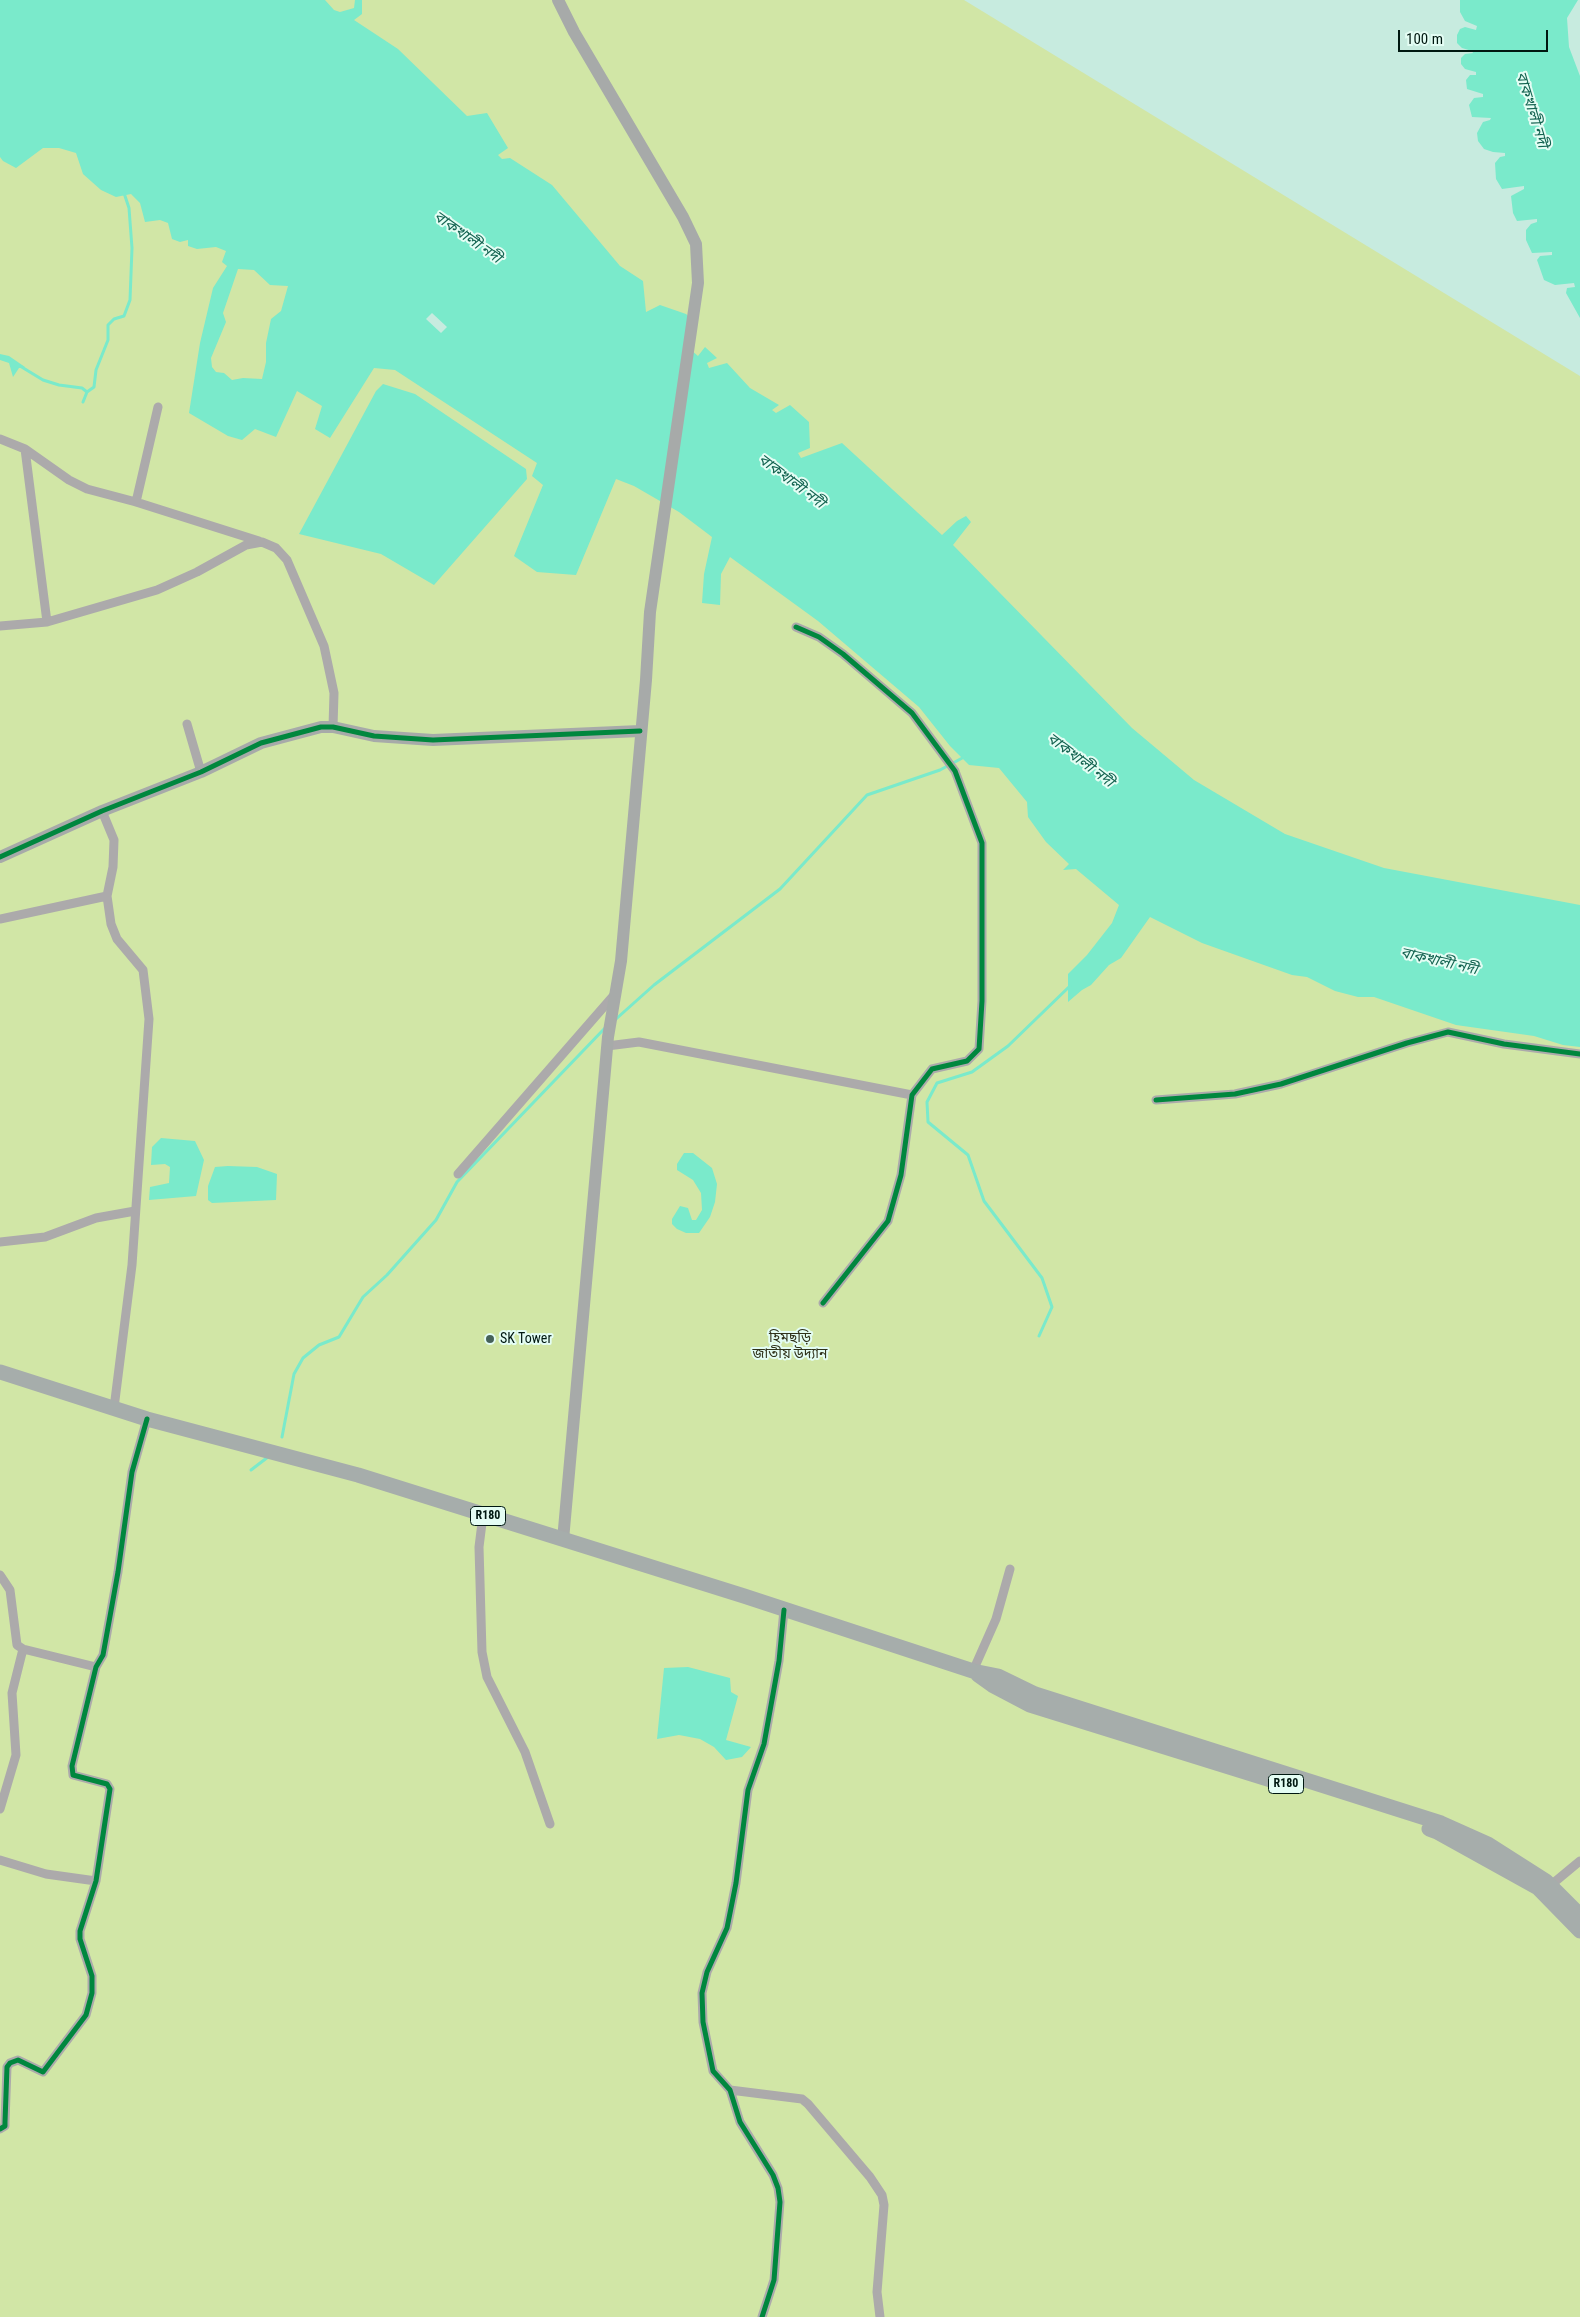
<!DOCTYPE html>
<html>
<head>
<meta charset="utf-8">
<style>
  body { margin:0 }
  #map { position:relative; width:1580px; height:2317px; overflow:hidden; background:#c7ebdf; font-family:"Roboto Condensed",sans-serif }
  canvas { display:block }
  .scale { position:absolute; left:1398px; top:30px; width:150px; height:22px; box-sizing:border-box; border:2px solid #001811; border-top:0; padding-left:6px; font-size:15px; line-height:18px; white-space:nowrap; color:#001811; -webkit-text-stroke:4px #e4fdf4; paint-order:stroke }
</style>
</head>
<body>
<div id="map">
<canvas width="1580" height="2317"></canvas>
<div class="scale">100 m</div>
</div>
<script>
const ctx = document.querySelector('canvas').getContext('2d');
ctx.lineJoin = 'round';
function paint(path, color) { ctx.fillStyle = color; ctx.fill(path, 'evenodd'); }
const poly = rows => new Path2D(rows.map(r => 'M' + r).join(''));
function trace(path, color, width, dash) { ctx.strokeStyle = color; ctx.lineWidth = width; ctx.lineCap = dash ? 'butt' : 'round'; ctx.setLineDash(dash || []); ctx.stroke(path); }
function write(font, color, halo, rows, align = 'center') {
  ctx.font = font + ' "Roboto Condensed","Noto Sans Bengali",sans-serif'; ctx.lineWidth = 4; ctx.setLineDash([]); ctx.textBaseline = 'middle'; ctx.strokeStyle = halo; ctx.fillStyle = color; for (const [text, x, y, turn = 0] of rows) {
    ctx.save(); ctx.translate(x, y); ctx.rotate((+turn || 0) * Math.PI / 180); ctx.textAlign = isNaN(turn) ? turn : align; if (halo) ctx.strokeText(text, 0, 0); ctx.fillText(text, 0, 0); ctx.restore();
  }
}
paint(poly([
  [0,0,964,0,1580,376,1580,2317,0,2317]
]), '#d1e6a6');
paint(poly([
  [0,0,325,0,334,10,340,12,354,8,355,0,362,0,362,14,354,20,398,49,467,116,487,113,508,148,498,155,502,159,510,158,552,185,620,266,643,281,646,312,660,305,686,314,697,324,684,344,698,356,705,347,717,358,707,363,709,368,727,363,750,388,779,405,772,410,776,413,790,405,809,422,810,448,798,453,801,458,842,443,942,535,957,521,966,516,971,522,953,545,1132,728,1194,780,1285,834,1384,868,1580,905,1580,1047,1563,1045,1534,1036,1456,1025,1374,997,1358,997,1335,991,1307,977,1292,975,1202,943,1150,917,1121,958,1109,965,1091,985,1082,990,1068,1002,1068,974,1087,955,1112,923,1119,905,1076,869,1063,870,1069,864,1046,842,1028,817,1027,802,999,768,969,765,950,746,919,707,818,621,730,557,721,574,720,605,702,603,704,574,712,537,679,512,634,486,616,479,576,575,537,572,514,556,543,485,532,476,537,463,395,370,374,368,330,438,315,429,322,406,297,391,276,437,255,429,242,440,228,436,189,413,200,343,213,288,227,266,222,262,226,251,216,247,197,249,188,246,188,240,180,242,172,239,168,223,160,220,145,222,140,203,131,194,116,197,101,190,83,174,76,153,59,148,43,148,16,168,3,161,0,157],
  [238,269,254,270,270,285,288,286,281,311,271,319,266,343,266,362,262,379,243,378,232,380,224,373,216,372,212,367,211,358,226,322,223,313],
  [1460,0,1578,0,1567,18,1569,47,1580,76,1580,318,1566,293,1567,288,1575,287,1574,283,1555,285,1544,280,1537,260,1540,256,1552,255,1552,252,1532,253,1526,240,1526,230,1531,224,1537,222,1537,219,1517,221,1513,213,1511,196,1524,189,1524,186,1502,189,1496,179,1495,163,1500,157,1505,156,1505,153,1493,152,1484,149,1478,141,1477,133,1483,122,1490,120,1491,118,1472,117,1469,105,1474,98,1483,97,1483,94,1467,89,1466,80,1470,75,1476,75,1476,72,1465,69,1461,64,1461,58,1465,54,1473,53,1472,51,1462,48,1457,43,1457,35,1460,29,1465,27,1476,30,1477,26,1465,21,1460,12],
  [0,354,9,356,25,367,19,368,13,377,9,363,0,360],
  [383,384,415,394,526,469,527,479,434,585,381,554,299,534,376,391],
  [161,1138,195,1141,204,1160,196,1196,149,1200,150,1187,169,1183,170,1167,165,1164,151,1165,152,1147],
  [684,1153,693,1153,712,1168,717,1184,715,1202,710,1217,699,1233,686,1233,677,1229,672,1224,672,1219,680,1206,688,1208,692,1220,696,1220,702,1210,701,1193,693,1180,677,1170,677,1164],
  [228,1166,257,1167,277,1174,276,1200,212,1203,208,1200,208,1186,215,1167],
  [688,1667,730,1678,731,1692,738,1696,726,1740,751,1747,742,1757,726,1760,714,1747,700,1739,679,1735,657,1739,664,1668]
]), '#7aeacb');
paint(poly([
  [432,313,447,327,441,333,426,319]
]), '#c7ebdf');
trace(poly([
  [20,366,43,380,59,385,82,388,87,392,94,387,96,370,108,340,108,325,114,319,124,316,130,300,132,248,129,208,124,193],
  [83,402,87,392],
  [616,1019,654,985,780,889,867,795,940,770,966,756],
  [1039,1336,1052,1307,1042,1278,984,1201,968,1155,928,1122,927,1102,937,1083,972,1072,1008,1046,1070,986],
  [282,1437,294,1374,303,1358,319,1345,339,1337,363,1297,387,1275,436,1220,457,1182,605,1028],
  [251,1470,268,1457]
]), '#7aeacb', 3);
trace(poly([
  [0,439,25,449,69,480,87,489,136,502,259,541],
  [25,449,47,622],
  [136,502,158,407],
  [0,626,47,622,157,590,197,572,246,545,262,542,276,548,287,560,324,646,334,693,333,727],
  [796,627,819,637,843,654,912,713,955,771,982,843,982,1001,979,1049,967,1061,932,1069,912,1095,901,1175,888,1221,823,1303],
  [187,724,201,772],
  [102,811,114,840,113,867,107,896,111,924,117,939,143,970,149,1019,132,1265,114,1408],
  [0,919,107,896],
  [607,1046,639,1042,912,1095],
  [1156,1100,1235,1094,1281,1084,1407,1043,1448,1032,1504,1044,1580,1054],
  [458,1174,615,994],
  [0,1242,45,1237,96,1218,135,1211],
  [483,1515,479,1547,482,1652,487,1677,525,1752,550,1824],
  [0,1575,10,1590,17,1645,23,1649,96,1667],
  [973,1671,996,1619,1010,1569],
  [0,1809,16,1755,12,1693,23,1649],
  [0,1860,46,1874,96,1881],
  [1551,1885,1580,1861],
  [730,2090,802,2099,808,2104,870,2177,882,2195,884,2205,877,2292,880,2317],
  [0,2129,5,2126,5,2122,7,2067,10,2063,18,2060,43,2072,86,2015,92,1993,92,1976,80,1939,80,1931,96,1881,110,1789,107,1784,73,1775,72,1766,96,1667,103,1655,118,1572,132,1472,147,1419],
  [762,2317,774,2280,780,2202,778,2188,773,2175,740,2122,730,2090,713,2071,703,2022,702,1993,707,1972,727,1928,736,1883,748,1790,764,1744,779,1661,784,1610]
]), '#acaaab', 9);
trace(poly([
  [558,0,574,32,683,217,696,244,698,283,650,612,646,680,621,961,608,1037,563,1540],
  [0,857,102,811,201,772,261,743,321,727,333,727,374,736,433,740,640,731]
]), '#a7aaa9', 12);
trace(poly([
  [0,1372,147,1419,358,1475,744,1596,973,1671,998,1676,1035,1694,1441,1823,1488,1844,1546,1881,1580,1915],
  [978,1675,992,1685,1030,1705,1287,1785],
  [1429,1829,1437,1832,1538,1888,1580,1931]
]), '#a6adab', 15);
trace(poly([
  [796,627,819,637,843,654,912,713,955,771,982,843,982,1001,979,1049,967,1061,932,1069,912,1095,901,1175,888,1221,823,1303],
  [0,857,102,811,201,772,261,743,321,727,333,727,374,736,433,740,640,731],
  [1156,1100,1235,1094,1281,1084,1407,1043,1448,1032,1504,1044,1580,1054],
  [0,2129,5,2126,5,2122,7,2067,10,2063,18,2060,43,2072,86,2015,92,1993,92,1976,80,1939,80,1931,96,1881,110,1789,107,1784,73,1775,72,1766,96,1667,103,1655,118,1572,132,1472,147,1419],
  [762,2317,774,2280,780,2202,778,2188,773,2175,740,2122,730,2090,713,2071,703,2022,702,1993,707,1972,727,1928,736,1883,748,1790,764,1744,779,1661,784,1610]
]), '#00873e', 5);
for (const [x, y, r, color] of [
  [490,1339,5,"#466259"]
]) { const dot = new Path2D(); dot.arc(x, y, r, 0, 2 * Math.PI); ctx.fillStyle = color; ctx.fill(dot); trace(dot, '#e4fdf4', 2); }
for (const [x, y, w] of [
  [488,1516,35],
  [1286,1784,35]
]) { const box = new Path2D(); box.roundRect(x - w / 2, y - 9.5, w, 19, 4); ctx.fillStyle = '#e4fdf4'; ctx.fill(box); trace(box, '#001811', 1); }
write('bold 12px', '#001811', null, [
  ["R180",488,1516],
  ["R180",1286,1784]
]);
write('14px', '#2f3119', '#e4fdf4', [
  ["হিমছড়ি",790,1338],
  ["জাতীয় উদ্যান",790,1354]
]);
write('14px', '#001811', '#e4fdf4', [
  ["SK Tower",500,1339]
], 'left');
write('italic 15px', '#136350', '#e4fdf4', [
  ["বাকখালী নদী",1531,110,73],
  ["বাকখালী নদী",467,238,35],
  ["বাকখালী নদী",791,482,37],
  ["বাকখালী নদী",1080,761,37],
  ["বাকখালী নদী",1439,962,13]
]);
</script>
</body>
</html>
